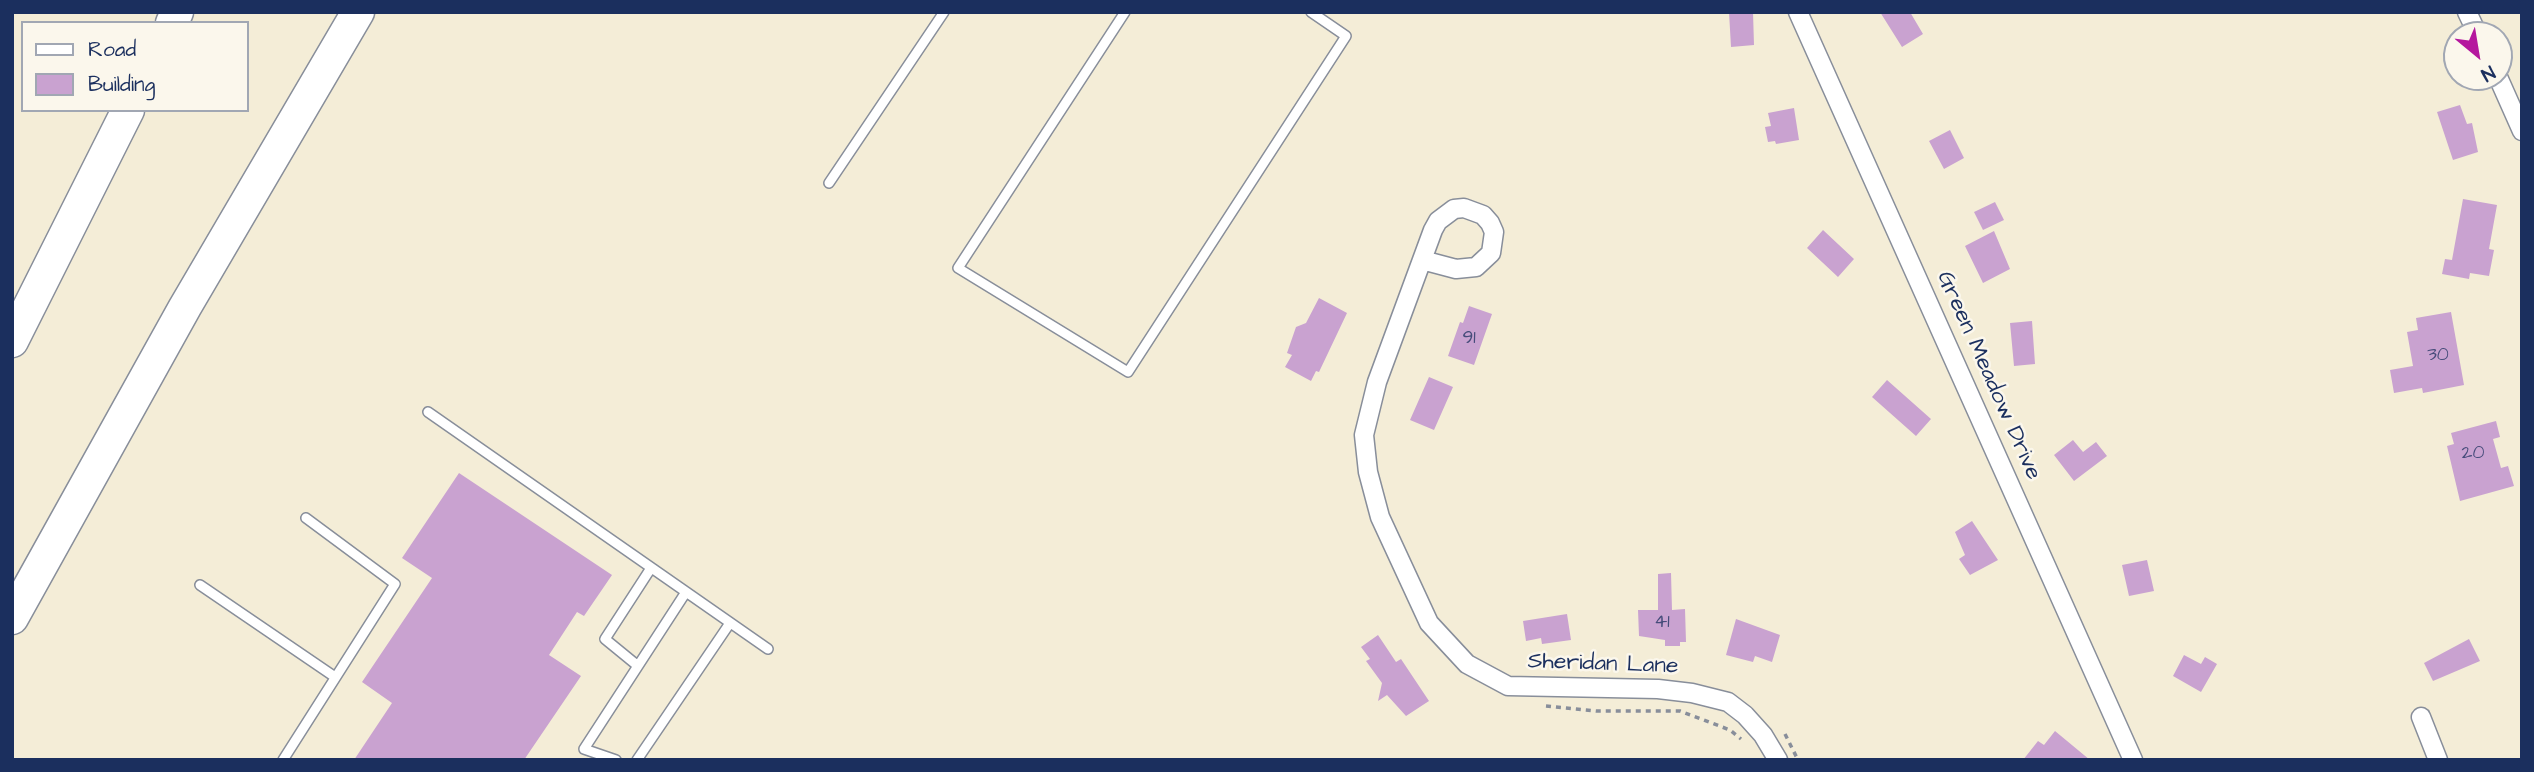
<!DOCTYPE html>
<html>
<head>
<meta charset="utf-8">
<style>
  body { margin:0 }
  #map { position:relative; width:2534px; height:772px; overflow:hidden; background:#f4edd7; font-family:"Architects Daughter",sans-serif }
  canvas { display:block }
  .frame { position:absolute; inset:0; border:14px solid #1b2f5e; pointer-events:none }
  .legend { position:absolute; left:21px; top:21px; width:228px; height:91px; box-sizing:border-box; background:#fbf7ec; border:2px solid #a1a7b3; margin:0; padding:9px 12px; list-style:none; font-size:21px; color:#1b2f5e }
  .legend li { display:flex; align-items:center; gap:14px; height:35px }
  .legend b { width:35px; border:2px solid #a1a7b3 }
  .north { position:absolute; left:2443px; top:21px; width:70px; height:70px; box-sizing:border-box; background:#fbf7ec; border:2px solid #a1a7b3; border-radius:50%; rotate:150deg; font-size:19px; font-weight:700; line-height:28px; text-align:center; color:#1b2f5e }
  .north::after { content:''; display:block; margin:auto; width:24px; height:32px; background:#b5179e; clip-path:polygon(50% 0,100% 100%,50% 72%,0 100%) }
</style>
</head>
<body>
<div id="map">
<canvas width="2534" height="772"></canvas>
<div class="frame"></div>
<ul class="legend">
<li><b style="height:9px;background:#fff"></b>Road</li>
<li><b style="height:19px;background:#c9a2d0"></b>Building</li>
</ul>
<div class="north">N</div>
</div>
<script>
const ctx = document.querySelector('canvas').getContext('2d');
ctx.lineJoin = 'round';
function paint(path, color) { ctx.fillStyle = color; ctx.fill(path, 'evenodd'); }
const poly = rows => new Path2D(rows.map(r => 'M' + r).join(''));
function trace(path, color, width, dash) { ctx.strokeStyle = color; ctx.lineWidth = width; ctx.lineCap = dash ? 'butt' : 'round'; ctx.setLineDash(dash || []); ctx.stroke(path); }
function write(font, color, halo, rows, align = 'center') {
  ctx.font = font + ' "Architects Daughter",sans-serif'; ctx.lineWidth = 5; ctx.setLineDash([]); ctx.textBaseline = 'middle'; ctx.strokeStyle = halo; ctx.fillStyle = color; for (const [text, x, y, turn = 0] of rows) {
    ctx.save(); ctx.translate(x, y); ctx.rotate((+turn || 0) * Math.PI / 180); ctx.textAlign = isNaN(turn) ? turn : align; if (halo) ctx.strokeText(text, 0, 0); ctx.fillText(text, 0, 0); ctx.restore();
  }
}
paint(poly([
  [1729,12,1753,12,1754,45,1731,47],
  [1880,12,1910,12,1923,34,1902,47],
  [2460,105,2467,124,2472,123,2478,152,2453,160,2437,112],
  [1794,108,1799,140,1776,144,1775,141,1768,142,1765,127,1771,126,1768,113],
  [1950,130,1964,158,1944,169,1929,141],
  [2463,199,2497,205,2489,249,2494,250,2489,276,2470,273,2469,279,2442,274,2445,259,2452,260],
  [1995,202,2004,220,1983,230,1974,212],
  [1823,230,1854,259,1838,277,1807,248],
  [1994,231,2010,269,1983,283,1965,246],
  [1319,298,1347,313,1319,372,1316,371,1311,381,1285,367,1292,355,1287,353,1296,327,1306,323],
  [1469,306,1492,314,1474,365,1448,356,1460,322,1463,323],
  [2451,312,2464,385,2423,393,2422,388,2394,393,2390,370,2413,366,2407,332,2418,330,2416,318],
  [2032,321,2035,364,2014,366,2010,323],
  [1429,377,1453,387,1434,430,1410,420],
  [1887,380,1931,419,1916,436,1872,397],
  [2496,421,2500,437,2493,439,2501,468,2508,466,2514,486,2460,501,2447,446,2454,444,2451,433],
  [2073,440,2083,452,2096,442,2107,456,2074,481,2054,455],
  [459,473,612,575,584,616,577,612,549,655,581,676,524,760,354,760,392,703,362,682,432,578,402,558],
  [1972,521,1998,560,1970,575,1959,559,1965,555,1955,532],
  [2147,560,2154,591,2129,596,2122,565],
  [1671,573,1672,610,1685,609,1686,642,1680,642,1680,646,1665,646,1665,640,1639,636,1638,610,1658,610,1658,574],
  [1567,614,1571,640,1542,644,1541,638,1526,641,1523,621],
  [1736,619,1780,635,1772,662,1755,656,1753,662,1726,655],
  [1378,635,1396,662,1401,659,1429,701,1406,716,1387,695,1378,701,1382,683,1366,661,1370,659,1361,647],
  [2469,639,2480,661,2433,681,2424,663],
  [2184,655,2201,664,2205,657,2217,664,2201,692,2173,676],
  [2055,731,2090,760,2023,760,2038,741,2044,745]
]), '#c9a2d0');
const service = poly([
  [1125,12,958,268,1128,372,1346,36,1311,12],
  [829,183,944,12],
  [428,412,768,649],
  [200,585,335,677],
  [638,666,605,639,651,568],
  [283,760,395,584,306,518],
  [616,760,584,749,686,592],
  [637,760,730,623]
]);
const minor = poly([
  [1798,12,2133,760],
  [2467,12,2478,35],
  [2498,77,2522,131],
  [1422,260,1456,269,1476,267,1491,253,1494,232,1490,223,1483,215,1464,208,1454,209,1438,221,1433,230,1377,382,1364,435,1368,472,1380,517,1429,623,1467,664,1508,686,1658,689,1692,693,1728,702,1745,715,1763,735,1778,760],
  [2421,717,2438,760]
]);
const motorway = poly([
  [172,23,177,12],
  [12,341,128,110],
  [12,618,185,307,358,12]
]);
trace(service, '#888e9a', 12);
trace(minor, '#888e9a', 21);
trace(motorway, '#888e9a', 35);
trace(poly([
  [1546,706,1596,711,1680,711,1730,730,1741,739],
  [1785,734,1798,760]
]), '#888e9a', 3.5, [5, 5]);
trace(service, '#fff', 9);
trace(minor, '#fff', 18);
trace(motorway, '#fff', 32);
write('19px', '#464c7a', null, [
  ["91",1469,339],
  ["30",2438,356],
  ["20",2473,454],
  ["41",1662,623]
]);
write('23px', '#1b2f5e', '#fbf7ec', [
  ["Green Meadow Drive",1988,376,66],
  ["Sheridan Lane",1603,665,2]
]);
</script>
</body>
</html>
